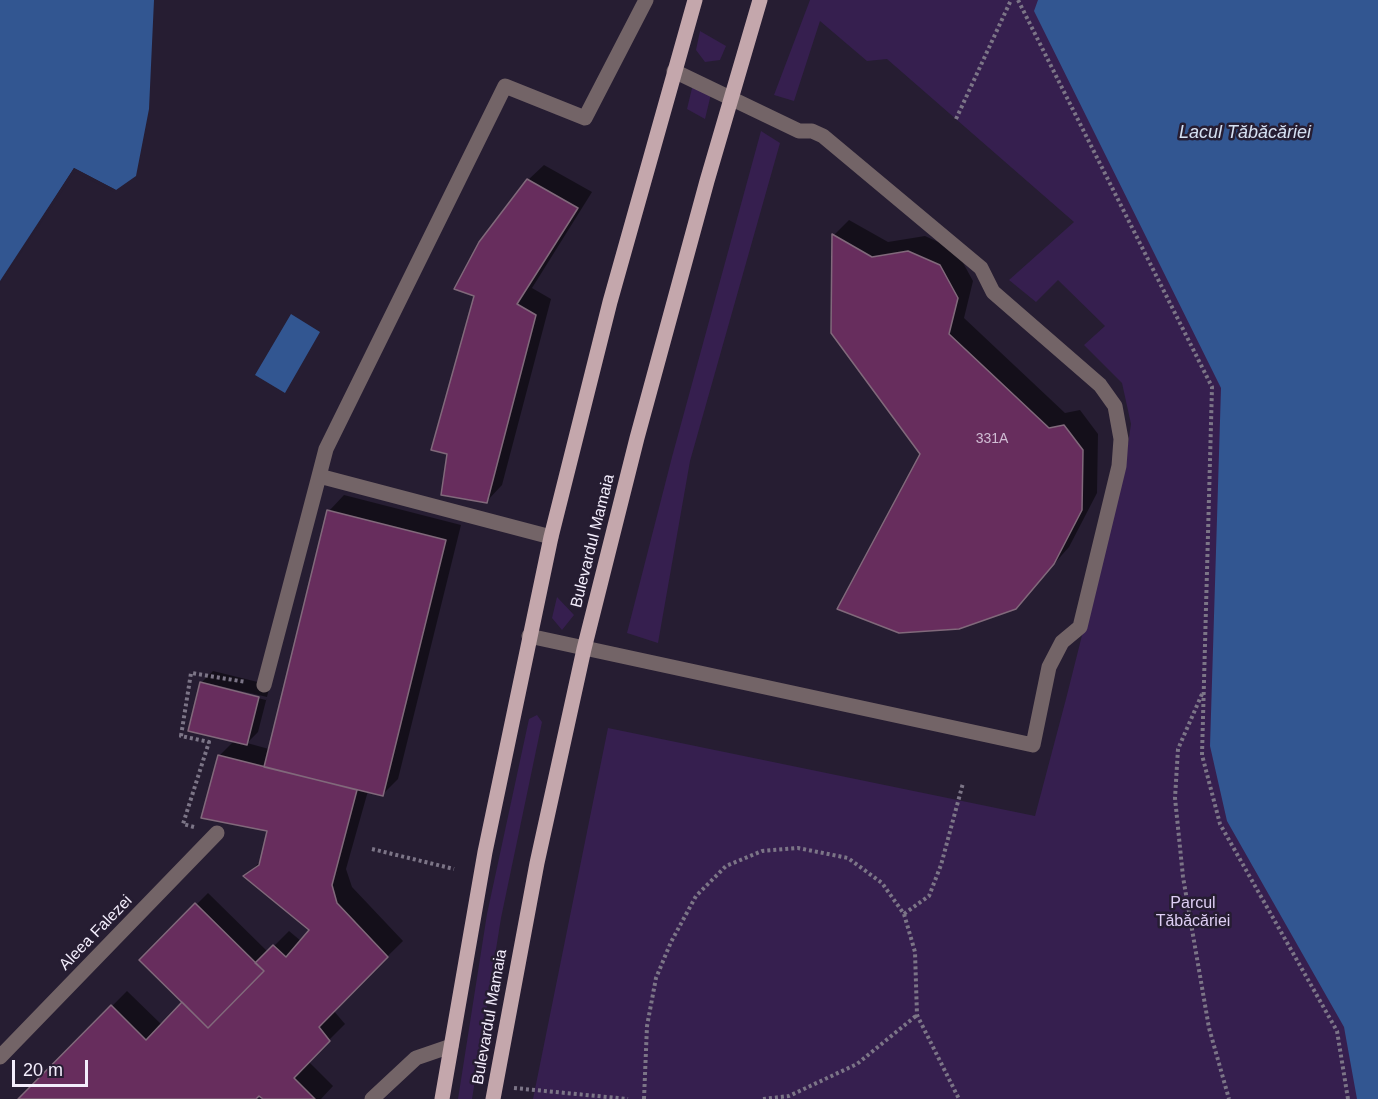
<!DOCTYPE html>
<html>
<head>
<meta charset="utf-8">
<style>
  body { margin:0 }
  #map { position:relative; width:1378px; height:1099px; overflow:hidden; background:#261d32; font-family:Arial,sans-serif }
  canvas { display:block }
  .scale { position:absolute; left:12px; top:1060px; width:76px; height:27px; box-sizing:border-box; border:3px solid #f3edfc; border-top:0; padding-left:8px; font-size:18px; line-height:21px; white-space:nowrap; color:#f3edfc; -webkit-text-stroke:4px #261d32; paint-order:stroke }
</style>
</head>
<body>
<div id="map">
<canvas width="1378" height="1099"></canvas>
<div class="scale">20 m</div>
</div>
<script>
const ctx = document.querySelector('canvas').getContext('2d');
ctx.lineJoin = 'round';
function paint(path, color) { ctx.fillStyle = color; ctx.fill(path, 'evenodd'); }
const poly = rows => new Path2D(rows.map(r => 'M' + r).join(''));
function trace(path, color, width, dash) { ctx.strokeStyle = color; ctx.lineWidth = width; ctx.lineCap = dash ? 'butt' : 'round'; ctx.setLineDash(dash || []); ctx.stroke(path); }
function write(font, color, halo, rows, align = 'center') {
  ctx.font = font + ' Arial,sans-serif'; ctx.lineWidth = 5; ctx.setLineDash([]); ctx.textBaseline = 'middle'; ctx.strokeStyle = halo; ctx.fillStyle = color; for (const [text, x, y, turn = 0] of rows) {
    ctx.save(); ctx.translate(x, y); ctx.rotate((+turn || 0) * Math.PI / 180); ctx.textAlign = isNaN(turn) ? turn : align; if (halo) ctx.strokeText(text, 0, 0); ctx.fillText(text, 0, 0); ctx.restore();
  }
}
paint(poly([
  [810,0,1378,0,1378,1099,533,1099,608,728,1035,816,1066,699,1125,464,1131,424,1122,383,1084,345,1105,326,1058,280,1036,302,1009,280,1074,222,887,59,867,61,820,21,794,101,774,95],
  [700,31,726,46,720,60,705,62,696,50],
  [693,84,711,94,705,119,687,109],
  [761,131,780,143,690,461,658,643,627,633,672,457],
  [557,597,574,615,562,630,552,618],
  [537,715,542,722,501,918,472,1099,458,1099,487,914,529,719]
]), '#361f4f');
paint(poly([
  [0,0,154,0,149,109,136,176,116,190,74,168,0,281],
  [1038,0,1378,0,1378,1099,1357,1099,1344,1027,1227,821,1210,746,1221,388,1034,11],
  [291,314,320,332,285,393,255,375]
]), '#325691');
paint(poly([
  [74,168,116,190,114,192,75,172,0,284]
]), '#261d32');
paint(poly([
  [544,165,592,192,532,288,551,299,502,485,487,501,528,180],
  [849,220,888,242,925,236,956,250,973,281,964,318,1065,413,1080,410,1098,434,1097,493,1069,547,1015,608,922,454,832,333,834,235],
  [344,495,461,525,398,779,382,795,368,791,346,869,352,887,403,941,333,1010,345,1024,308,1061,333,1086,321,1099,265,1099,260,1094,254,1099,20,1099,127,991,162,1025,184,1002,141,960,208,893,268,952,289,931,301,941,311,930,245,876,261,861,269,829,219,756,234,741,201,683,213,671,270,685,258,732,247,743,269,749,329,511],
  [207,683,267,697,266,700,207,686]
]), '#0007');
const building = poly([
  [527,179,578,208,517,304,536,315,487,503,441,495,447,454,431,450,474,296,454,289,479,242,527,179],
  [832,234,872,257,908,251,940,265,958,298,949,334,1049,428,1064,425,1083,450,1082,510,1054,564,1016,609,959,629,899,633,837,609,920,454,831,333,832,234],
  [327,510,446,540,383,796,264,767,327,510],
  [200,682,259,697,247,745,188,731,200,682],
  [218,755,357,790,332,885,337,903,388,957,319,1027,330,1041,294,1078,315,1099,263,1099,259,1096,256,1099,18,1099,111,1005,146,1040,182,1002,208,1028,264,971,255,963,273,945,286,957,309,930,243,876,259,865,267,831,201,818,218,755],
  [195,903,264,971,208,1028,139,960,195,903]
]);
paint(building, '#672d5d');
trace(building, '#81697b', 1.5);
trace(poly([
  [1018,0,1212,387,1202,755,1220,824,1337,1031,1348,1099],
  [956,119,1011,0],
  [1202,694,1178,749,1175,798,1183,877,1209,1028,1229,1099],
  [194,827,183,824,209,742,181,736,191,673,246,682],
  [372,849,454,869],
  [904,914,929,896,941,865,963,783],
  [514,1088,628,1099],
  [644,1099,647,1026,656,978,671,942,696,896,726,866,762,851,798,848,848,858,882,883,904,914,915,952,917,1015,959,1099],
  [763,1099,789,1096,857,1064,917,1015]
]), '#7c7587', 4, [3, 3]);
trace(poly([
  [319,476,326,449,505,86,585,118,646,0],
  [529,636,1033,745,1049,667,1062,642,1080,627,1119,466,1121,439,1115,406,1100,385,993,292,981,268,823,136,812,131,799,131,674,71],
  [264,685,319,476,551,537],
  [0,1057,217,833],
  [372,1099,416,1058,451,1046]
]), '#736467', 15);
trace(poly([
  [442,1099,485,852,551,537,610,302,695,0],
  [493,1099,537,863,584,649,637,438,707,181,760,0]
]), '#c4a7ac', 15);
write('14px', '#d0bdd4', null, [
  ["331A",992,439]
]);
write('16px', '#f3edfc', '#261d32', [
  ["Bulevardul Mamaia",593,541,-76],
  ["Aleea Falezei",96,933,-46],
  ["Bulevardul Mamaia",490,1017,-80]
]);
write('16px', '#dfcff5', '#261d32', [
  ["Parcul",1193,904],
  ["Tăbăcăriei",1193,922]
]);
write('italic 18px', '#d5e0f2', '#261d32', [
  ["Lacul Tăbăcăriei",1245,133]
]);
</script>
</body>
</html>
